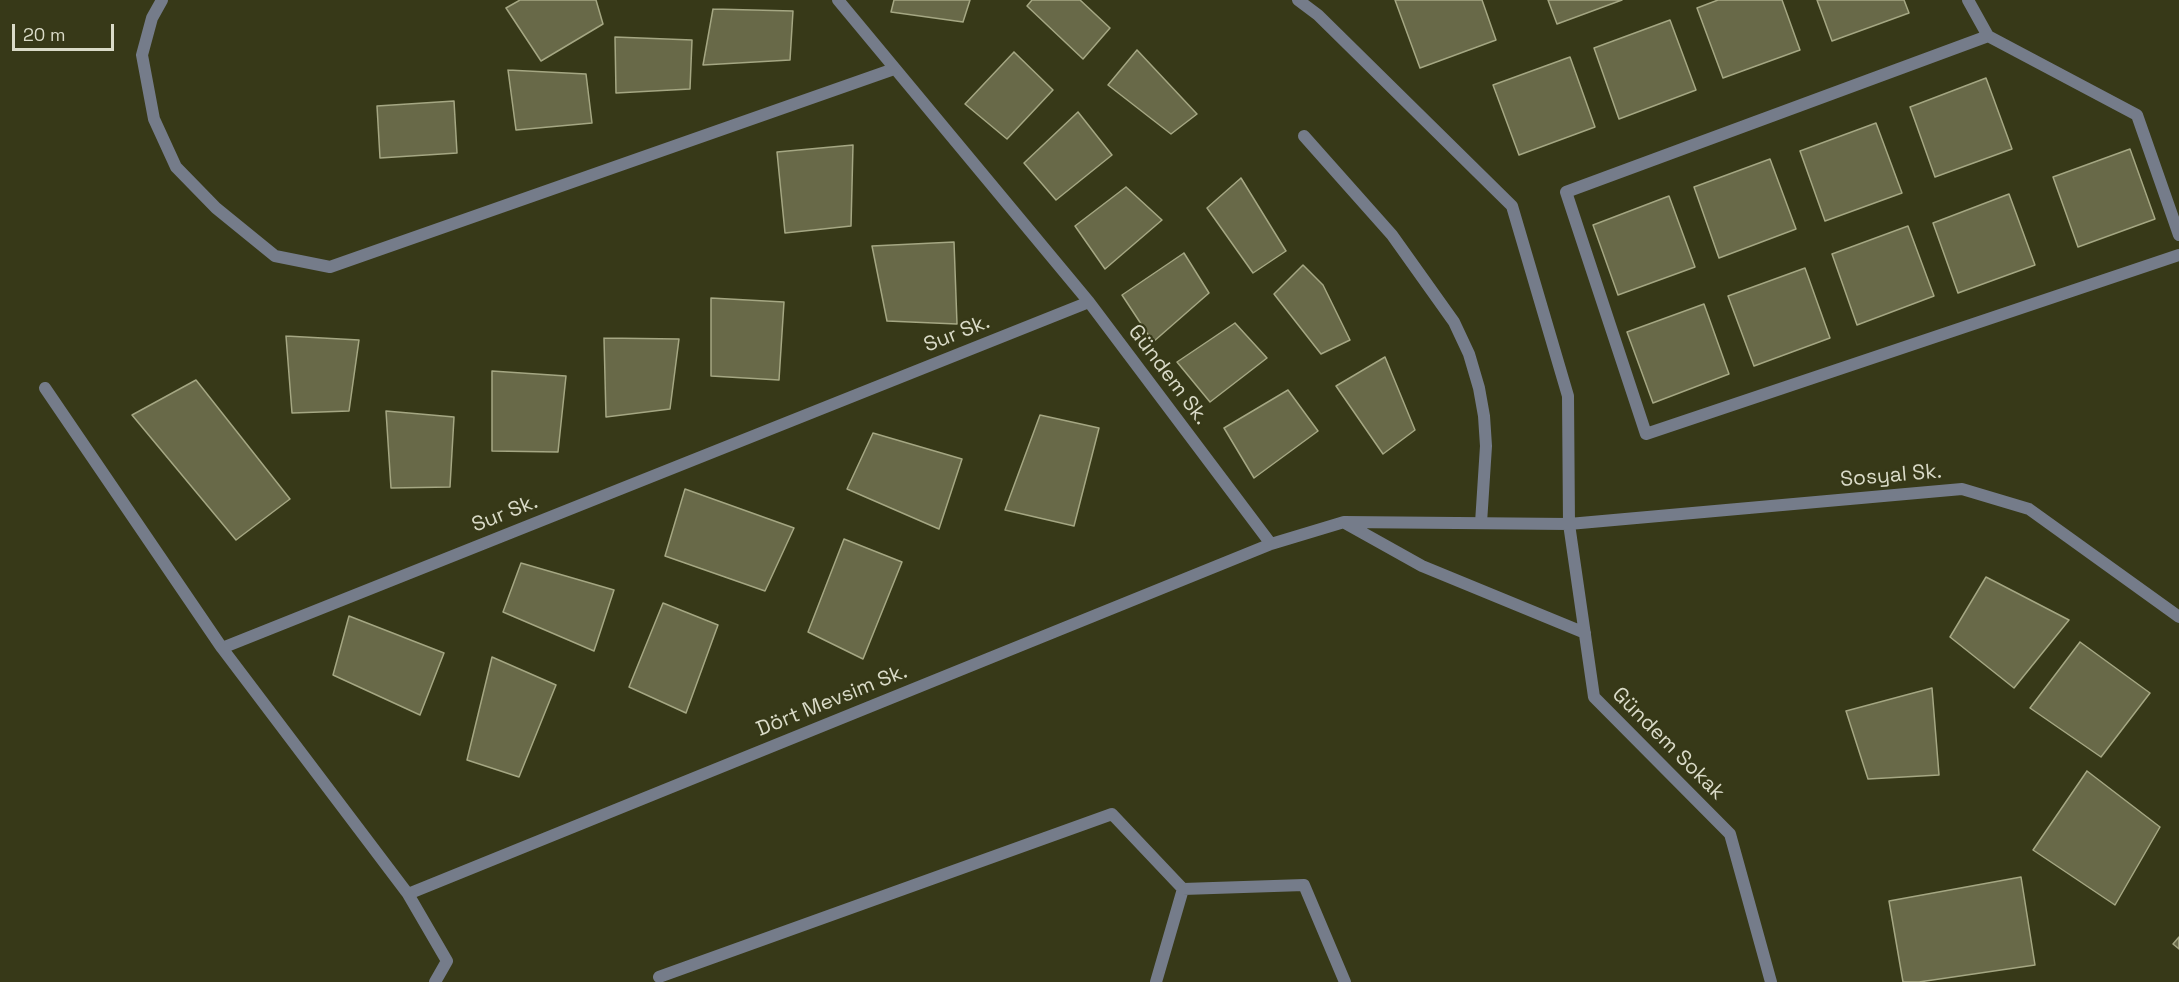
<!DOCTYPE html>
<html>
<head>
<meta charset="utf-8">
<style>
  body { margin:0 }
  #map { position:relative; width:2179px; height:982px; overflow:hidden; background:#373918; font-family:"Space Grotesk",sans-serif }
  canvas { display:block }
  .scale { position:absolute; left:12px; top:24px; width:102px; height:27px; box-sizing:border-box; border:3px solid #dadbc8; border-top:0; padding-left:8px; font-size:18px; line-height:21px; white-space:nowrap; color:#dadbc8; -webkit-text-stroke:4px #373918; paint-order:stroke }
</style>
</head>
<body>
<div id="map">
<canvas width="2179" height="982"></canvas>
<div class="scale">20 m</div>
</div>
<script>
const ctx = document.querySelector('canvas').getContext('2d');
ctx.lineJoin = 'round';
function paint(path, color) { ctx.fillStyle = color; ctx.fill(path, 'evenodd'); }
const poly = rows => new Path2D(rows.map(r => 'M' + r).join(''));
function trace(path, color, width, dash) { ctx.strokeStyle = color; ctx.lineWidth = width; ctx.lineCap = dash ? 'butt' : 'round'; ctx.setLineDash(dash || []); ctx.stroke(path); }
function write(font, color, halo, rows, align = 'center') {
  ctx.font = font + ' "Space Grotesk",sans-serif'; ctx.lineWidth = 4.5; ctx.setLineDash([]); ctx.textBaseline = 'middle'; ctx.strokeStyle = halo; ctx.fillStyle = color; for (const [text, x, y, turn = 0] of rows) {
    ctx.save(); ctx.translate(x, y); ctx.rotate((+turn || 0) * Math.PI / 180); ctx.textAlign = isNaN(turn) ? turn : align; if (halo) ctx.strokeText(text, 0, 0); ctx.fillText(text, 0, 0); ctx.restore();
  }
}
const building = poly([
  [520,0,596,0,603,24,541,61,506,8,520,0],
  [894,0,970,0,963,22,891,12,894,0],
  [1032,0,1080,0,1110,28,1083,59,1027,6,1032,0],
  [1395,0,1482,0,1496,40,1420,68,1395,0],
  [1548,0,1622,0,1557,24,1548,0],
  [1718,0,1782,0,1800,50,1723,78,1697,8,1718,0],
  [1817,0,1904,0,1909,13,1832,41,1817,0],
  [713,9,793,11,790,60,703,65,713,9],
  [1670,20,1696,90,1619,119,1594,48,1670,20],
  [615,37,692,40,690,89,616,93,615,37],
  [1137,50,1197,114,1171,134,1108,85,1137,50],
  [1014,52,1053,90,1007,139,965,104,1014,52],
  [1570,57,1595,127,1519,155,1493,85,1570,57],
  [508,70,586,74,592,123,516,130,508,70],
  [1986,78,2012,149,1935,177,1910,107,1986,78],
  [454,101,457,153,380,158,377,106,454,101],
  [1078,112,1112,155,1056,200,1024,163,1078,112],
  [1876,123,1902,193,1825,221,1800,151,1876,123],
  [853,145,851,226,785,233,777,152,853,145],
  [2130,149,2155,219,2078,247,2053,177,2130,149],
  [1770,159,1796,229,1719,258,1694,187,1770,159],
  [1241,178,1286,251,1253,273,1207,208,1241,178],
  [1126,187,1162,220,1105,269,1075,226,1126,187],
  [2009,194,2035,265,1958,293,1933,223,2009,194],
  [1669,196,1695,267,1618,295,1593,225,1669,196],
  [1908,226,1934,296,1857,325,1832,254,1908,226],
  [954,242,957,324,887,321,872,246,954,242],
  [1184,253,1209,293,1153,342,1122,295,1184,253],
  [1303,265,1323,285,1350,340,1321,354,1274,294,1303,265],
  [1805,268,1830,338,1754,366,1728,296,1805,268],
  [711,298,784,302,779,380,711,376,711,298],
  [1704,304,1729,374,1653,403,1627,332,1704,304],
  [1235,323,1267,358,1210,402,1177,362,1235,323],
  [286,336,359,340,349,411,292,413,286,336],
  [604,338,679,339,670,409,606,417,604,338],
  [1385,357,1415,430,1383,454,1336,386,1385,357],
  [492,371,566,376,558,452,492,451,492,371],
  [196,380,290,499,236,540,132,415,196,380],
  [1288,390,1318,431,1254,478,1224,428,1288,390],
  [386,411,454,417,450,487,391,488,386,411],
  [1040,415,1099,428,1074,526,1005,510,1040,415],
  [873,433,962,459,939,529,847,489,873,433],
  [685,489,794,528,765,591,665,556,685,489],
  [844,539,902,562,863,659,808,632,844,539],
  [521,563,614,590,594,651,503,612,521,563],
  [1986,577,2069,620,2014,688,1950,637,1986,577],
  [663,603,718,625,686,713,629,687,663,603],
  [349,616,444,653,420,715,333,675,349,616],
  [2080,642,2150,693,2101,757,2030,708,2080,642],
  [492,657,556,685,519,777,467,760,492,657],
  [1932,688,1939,775,1868,779,1846,711,1932,688],
  [2087,771,2160,827,2115,905,2033,850,2087,771],
  [2021,877,2035,965,1919,982,1903,982,1889,901,2021,877],
  [2179,937,2179,949,2173,944,2179,937]
]);
paint(building, '#686948');
trace(building, '#a5a783', 1.5);
trace(poly([
  [1304,136,1392,235,1454,322,1469,354,1479,388,1484,416,1486,446,1481,523]
]), '#757c8a', 12);
trace(poly([
  [162,0,152,18,142,55,154,119,176,167,216,208,275,256,330,267,894,69],
  [838,0,1089,302,1271,544],
  [1298,0,1318,15,1512,206,1568,396,1569,524,1594,697,1730,834,1771,982],
  [1968,0,1988,36,2137,115,2179,235],
  [1988,36,1566,192,1646,434,2179,255],
  [45,388,222,648,408,894,447,961,435,982],
  [1345,523,1422,566,1585,633],
  [222,648,1089,302],
  [408,894,1271,544,1344,522,1569,524,1962,489,2029,509,2179,617],
  [659,977,1112,814,1183,889,1304,885,1345,982],
  [1156,982,1183,889]
]), '#757c8a', 12);
write('21px', '#dadbc8', '#373918', [
  ["Sur Sk.",957,334,-22],
  ["Gündem Sk.",1168,375,53],
  ["Sosyal Sk.",1891,476,-5],
  ["Sur Sk.",505,514,-22],
  ["Dört Mevsim Sk.",832,701,-22],
  ["Gündem Sokak",1668,744,45]
]);
</script>
</body>
</html>
